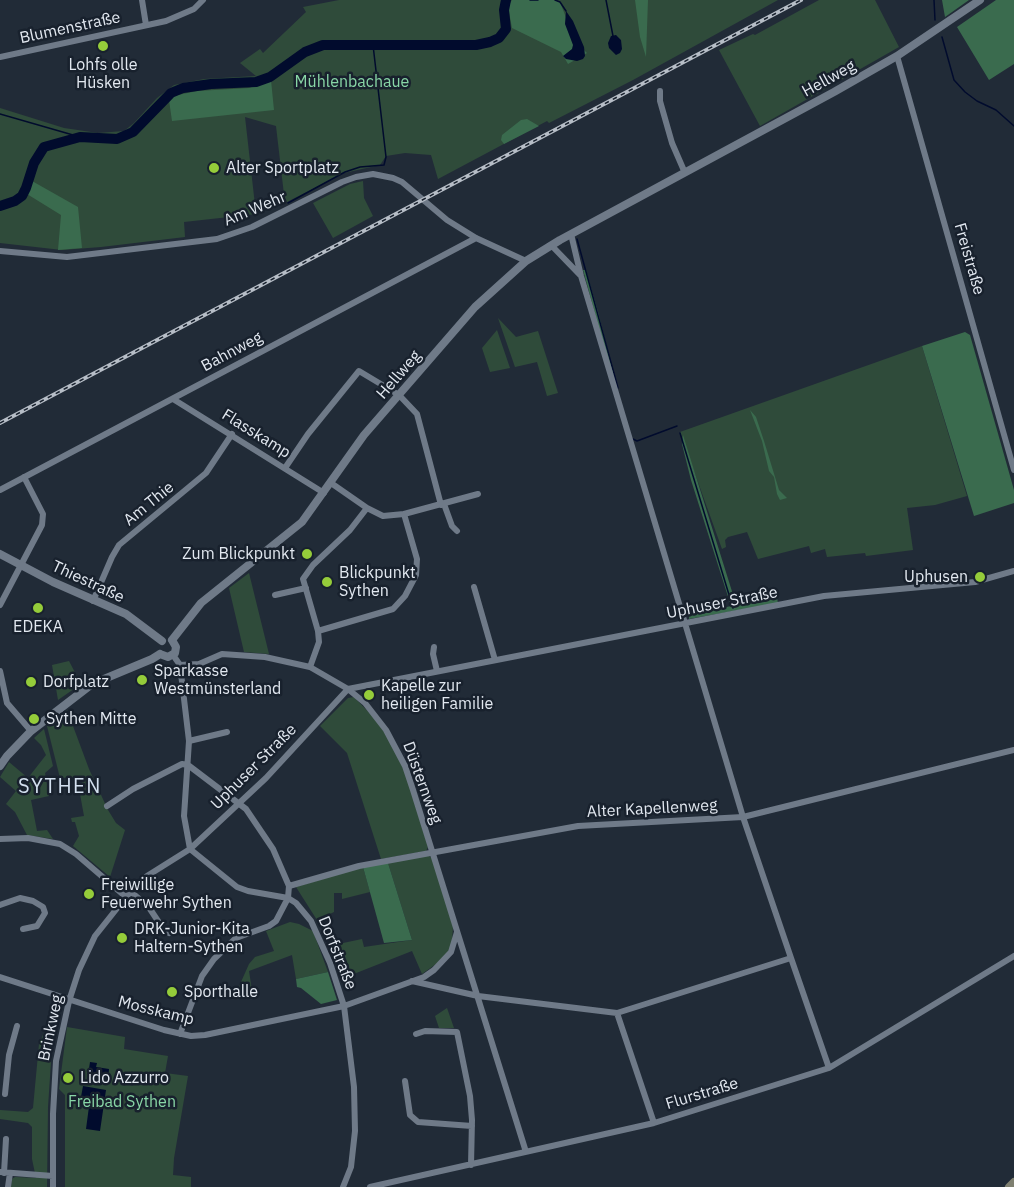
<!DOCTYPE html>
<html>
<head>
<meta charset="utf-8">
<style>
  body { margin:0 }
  canvas { display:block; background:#212b37 }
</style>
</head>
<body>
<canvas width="1014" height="1187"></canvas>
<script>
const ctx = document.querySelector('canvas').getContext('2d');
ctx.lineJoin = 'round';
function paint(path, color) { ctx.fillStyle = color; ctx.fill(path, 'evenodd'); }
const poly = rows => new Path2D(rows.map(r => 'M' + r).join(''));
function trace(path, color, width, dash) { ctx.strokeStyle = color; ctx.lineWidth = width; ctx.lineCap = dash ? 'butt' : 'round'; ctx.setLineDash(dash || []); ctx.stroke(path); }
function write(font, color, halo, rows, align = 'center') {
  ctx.font = font + ' "IBM Plex Sans",sans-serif'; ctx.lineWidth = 5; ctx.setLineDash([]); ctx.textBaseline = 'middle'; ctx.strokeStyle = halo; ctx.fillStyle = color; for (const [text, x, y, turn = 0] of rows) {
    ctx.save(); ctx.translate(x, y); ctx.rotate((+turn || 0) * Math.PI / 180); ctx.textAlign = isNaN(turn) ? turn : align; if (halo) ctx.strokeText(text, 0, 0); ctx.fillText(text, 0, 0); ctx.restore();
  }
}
paint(poly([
  [339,0,778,0,633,80,549,123,547,121,438,179,431,155,405,153,386,156,380,165,344,173,285,203,276,126,245,117,256,214,184,222,185,237,101,247,62,250,0,243,0,108,64,128,98,133,124,131,134,123,157,98,174,85,204,79,256,76,240,63,260,49,263,53,306,12,303,7],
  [819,0,875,0,899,47,760,126,719,50,753,34,755,35],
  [363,181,364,198,373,216,333,238,313,203,350,184],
  [498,318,516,337,538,331,558,393,547,396,537,362,515,367],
  [497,330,510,368,490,372,482,348],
  [922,346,967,496,935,505,907,508,913,550,866,556,865,553,827,557,825,549,811,553,809,546,758,559,747,532,728,537,725,540,726,547,722,549,680,432],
  [249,573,269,654,244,652,229,588],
  [69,661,81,684,58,700,52,665],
  [354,697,380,724,404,768,428,847,426,851,381,859,347,753,320,726,348,698],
  [67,710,89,769,108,810,116,823,125,830,110,877,73,846,79,836,75,822,72,822,71,818,84,816,80,794,84,793,81,777,60,778,47,726],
  [44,729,53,766,45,773,49,796,31,800,37,831,47,830,53,839,27,835,15,812,6,804,16,791,0,777,9,762,28,778,46,755,41,745,34,738],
  [427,855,432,858,453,926,452,943,448,952,443,959,422,974,412,951,341,979,329,946,362,939,364,947,412,940,388,863],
  [363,867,370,892,342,899,342,893,334,893,334,912,317,920,296,887],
  [290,922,299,924,313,931,328,972,296,979,292,955,249,971,253,997,237,991,249,964,255,957,274,951,266,931],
  [62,1005,52,1047,48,1107,47,1187,11,1187,12,1179,15,1177,36,1178,32,1159,32,1127,28,1123,0,1119,0,1110,28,1112,33,1108,39,1044,49,1021],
  [447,1008,454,1028,439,1028,435,1016],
  [67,1027,125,1037,124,1049,168,1056,165,1073,188,1076,174,1158,173,1175,191,1177,191,1187,65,1187,65,1095,59,1089]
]), '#2f4b3a');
paint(poly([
  [512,0,554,0,560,2,575,41,587,53,568,64,561,52,512,28,509,12,509,5],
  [635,0,648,0,646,57,640,37],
  [942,0,969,0,945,17],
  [996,0,1014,0,1014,64,989,80,957,27],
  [271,80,274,110,172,121,169,100,173,96,197,91,249,88],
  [527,119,539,126,504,144,501,140,502,135,521,120],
  [32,181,78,207,82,248,58,250,61,215,27,194],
  [583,270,586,270,598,312,614,374,612,375],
  [965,332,970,335,1014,490,1014,503,974,516,922,346],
  [750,410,756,417,764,441,779,490,787,498,780,500,777,494,774,477,769,471,762,441],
  [683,435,735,601,744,605,777,598,778,603,689,619,689,616,731,606,691,480,682,444],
  [388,863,412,940,384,943,363,867],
  [328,972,337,1000,321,1004,301,988,297,987,296,979]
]), '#3a6b4e');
paint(poly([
  [566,11,573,21,584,47,585,56,583,59,577,61,566,59,563,56,572,49,573,45,565,24],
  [616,35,621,40,622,49,620,53,616,55,609,48,608,43,611,36],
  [90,1062,97,1063,96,1067,109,1069,108,1081,88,1076],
  [83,1086,106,1090,100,1131,86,1129,90,1099,81,1097]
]), '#010b2d');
trace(poly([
  [530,0,538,0],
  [555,0,560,2,566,11],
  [606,0,613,36],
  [934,0,935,20],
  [942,37,954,80,965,92,977,101,996,110,1014,126],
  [0,114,80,137],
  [288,203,345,172,360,167,384,165,386,157,373,45],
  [577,239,618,388],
  [680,433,733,608],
  [633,439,637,441,677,426]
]), '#010b2d', 1.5);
trace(poly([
  [0,206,15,201,22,196,26,188,34,163,44,147,80,137,117,139,133,132,171,93,183,88,211,84,256,82,270,77,305,52,323,45,476,45,490,42,499,38,506,29,504,10,506,0]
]), '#010b2d', 10);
trace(poly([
  [142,0,146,25],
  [897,56,1014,470],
  [0,57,166,21,194,9,203,0],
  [660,91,660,101,672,143,685,173],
  [571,234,581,276,743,817,791,958],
  [551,245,580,275],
  [0,251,67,257,217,239,252,227,342,182,356,177,373,174,393,178,402,182,447,220,476,238,526,261],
  [173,399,324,493],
  [285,468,308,434,359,371,399,395,417,414,441,505],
  [331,483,367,508,383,516,404,514,478,494],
  [0,490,476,238],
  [444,504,452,526,457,531],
  [474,587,495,660],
  [275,595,306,588],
  [93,601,112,557,119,545,206,473,232,434],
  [0,605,42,525,43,514,24,477],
  [318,631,393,609,405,596,416,575,417,559,404,514],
  [434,647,433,654,437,671],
  [173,655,180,665,189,741,184,816,190,849,237,887,248,891,288,898,296,903,311,921,330,963,344,1006,354,1087,355,1131,351,1167,343,1187],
  [180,665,199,664,222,654,265,657,310,667,348,689,365,703,386,730,405,766,413,790,526,1152],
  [310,667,319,642,318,631,303,579,313,565,350,530,367,508],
  [0,671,7,703,31,731],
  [189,741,227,732],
  [107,806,133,789,182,764,188,765,246,809,273,849,289,886,288,898,276,921,269,926,236,938,214,959,202,976,180,1034],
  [0,839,28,838,60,844,76,854,126,897],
  [289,886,359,866,578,826,743,817,1014,750],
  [131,892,148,906,164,930,169,933],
  [0,905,20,898,33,901,43,907,45,913,37,926,23,929],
  [0,977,164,1030,191,1036,205,1035,344,1006,424,977,434,970,451,952,457,932],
  [412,981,478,996,617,1013,654,1123],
  [617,1013,791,958,829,1068],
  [416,1034,425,1031,457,1032,470,1096,472,1120,471,1165],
  [405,1081,410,1115,418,1122,472,1126],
  [5,1094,9,1055,17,1026],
  [0,1172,53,1176],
  [4,1173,6,1139],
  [8,1187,10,1173],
  [53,1187,53,1114,56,1061,69,1001,79,970,95,936,126,897,147,876,190,849,266,778,348,689,824,596,975,582,1014,571],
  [370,1187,654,1123,829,1068,1014,956]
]), '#6f7a88', 6);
trace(poly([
  [0,554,53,582,126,614,162,641],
  [172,640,201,603,302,522,364,435,475,307,526,261,560,240,834,92,897,56,980,0],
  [160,654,168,657,175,653,176,647,172,640],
  [0,766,7,756,31,731,92,684,152,659,160,654]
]), '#6f7a88', 8);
trace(poly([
  [1009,1187,1014,1182]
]), '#7f8071', 8);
const rail = poly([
  [0,423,801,0]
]);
trace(rail, '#b6bdc6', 4);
trace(rail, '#18212d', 1.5, [4.5]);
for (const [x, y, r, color] of [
  [103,46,6,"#95cc3a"],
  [214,168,6,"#95cc3a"],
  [307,554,6,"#95cc3a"],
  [980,577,6,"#95cc3a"],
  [327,582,6,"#95cc3a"],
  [38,608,6,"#95cc3a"],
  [142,680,6,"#95cc3a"],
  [31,682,6,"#95cc3a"],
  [369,695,6,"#95cc3a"],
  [34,719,6,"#95cc3a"],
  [89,894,6,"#95cc3a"],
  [122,938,6,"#95cc3a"],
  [172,992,6,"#95cc3a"],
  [68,1078,6,"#95cc3a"]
]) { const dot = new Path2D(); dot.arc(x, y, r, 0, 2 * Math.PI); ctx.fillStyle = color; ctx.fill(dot); trace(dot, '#18212d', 2); }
write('16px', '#e2e8f0', '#18212d', [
  ["Blumenstraße",70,28,-12],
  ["Hellweg",829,79,-29],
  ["Am Wehr",255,209,-23],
  ["Freistraße",969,259,74],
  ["Bahnweg",232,352,-28],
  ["Hellweg",399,375,-49],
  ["Flasskamp",256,434,32],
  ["Am Thie",149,504,-39],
  ["Thiestraße",88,582,25],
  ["Uphuser Straße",722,603,-11],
  ["Uphuser Straße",254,767,-45],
  ["Düsternweg",422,783,70],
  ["Alter Kapellenweg",652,809,-3],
  ["Dorfstraße",337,953,68],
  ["Mosskamp",156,1011,14],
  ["Brinkweg",51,1028,-78],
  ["Flurstraße",702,1094,-17]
]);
write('16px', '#e2e8f0', '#18212d', [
  ["Lohfs olle",103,65,"center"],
  ["Hüsken",103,83,"center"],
  ["Alter Sportplatz",226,168],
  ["Zum Blickpunkt",295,554,"right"],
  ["Blickpunkt",339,573],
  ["Sythen",339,591],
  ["Uphusen",968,577,"right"],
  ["EDEKA",38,627,"center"],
  ["Sparkasse",154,671],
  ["Westmünsterland",154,689],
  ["Dorfplatz",43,682],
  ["Kapelle zur",381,686],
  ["heiligen Familie",381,704],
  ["Sythen Mitte",46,719],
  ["Freiwillige",101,885],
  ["Feuerwehr Sythen",101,903],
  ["DRK-Junior-Kita",134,929],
  ["Haltern-Sythen",134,947],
  ["Sporthalle",184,992],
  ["Lido Azzurro",80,1078]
], 'left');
write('16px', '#88d6a6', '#18212d', [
  ["Mühlenbachaue",352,82],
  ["Freibad Sythen",122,1102]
]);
ctx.letterSpacing = '1.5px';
write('20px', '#d3e0ef', '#18212d', [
  ["SYTHEN",60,787]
]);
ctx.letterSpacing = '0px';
</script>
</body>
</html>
